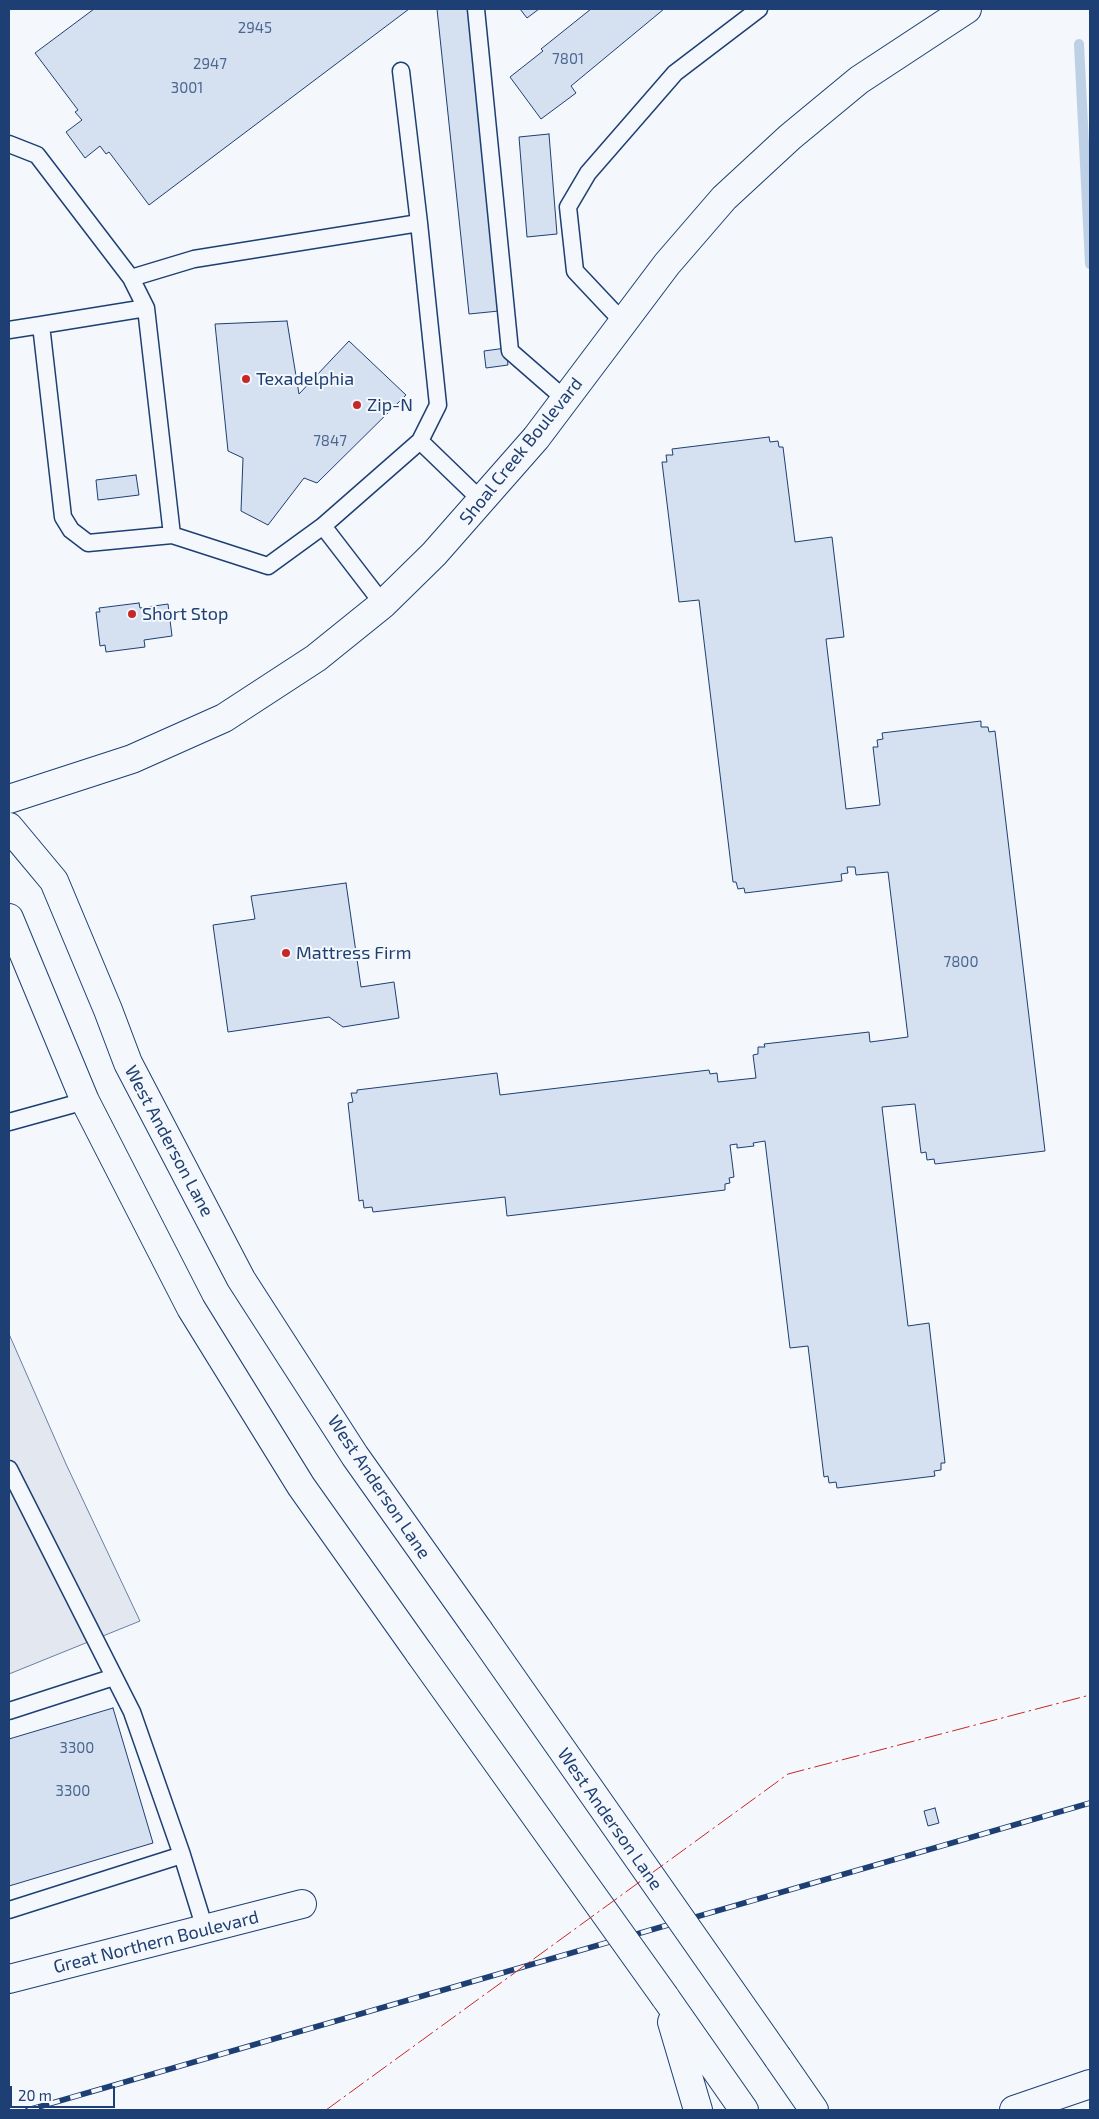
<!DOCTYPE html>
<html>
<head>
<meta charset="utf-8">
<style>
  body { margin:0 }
  #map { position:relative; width:1099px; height:2119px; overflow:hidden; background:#f4f7fb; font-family:"Exo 2",sans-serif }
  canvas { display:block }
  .frame { position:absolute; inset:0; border:10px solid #1d3f73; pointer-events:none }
  .scale { position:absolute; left:10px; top:2086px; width:105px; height:22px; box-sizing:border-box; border:2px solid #1d3f73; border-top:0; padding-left:6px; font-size:15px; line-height:18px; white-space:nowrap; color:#1d3f73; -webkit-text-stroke:4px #f4f7fb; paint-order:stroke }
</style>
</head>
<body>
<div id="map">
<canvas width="1099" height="2119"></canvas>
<div class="frame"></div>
<div class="scale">20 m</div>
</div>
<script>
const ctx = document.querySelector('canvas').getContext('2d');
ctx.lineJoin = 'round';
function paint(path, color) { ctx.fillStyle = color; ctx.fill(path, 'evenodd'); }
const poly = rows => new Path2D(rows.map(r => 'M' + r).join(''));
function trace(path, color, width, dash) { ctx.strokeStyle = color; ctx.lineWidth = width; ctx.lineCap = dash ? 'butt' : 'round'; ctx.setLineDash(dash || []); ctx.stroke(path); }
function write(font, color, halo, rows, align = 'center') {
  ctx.font = font + ' "Exo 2",sans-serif'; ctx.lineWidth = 4; ctx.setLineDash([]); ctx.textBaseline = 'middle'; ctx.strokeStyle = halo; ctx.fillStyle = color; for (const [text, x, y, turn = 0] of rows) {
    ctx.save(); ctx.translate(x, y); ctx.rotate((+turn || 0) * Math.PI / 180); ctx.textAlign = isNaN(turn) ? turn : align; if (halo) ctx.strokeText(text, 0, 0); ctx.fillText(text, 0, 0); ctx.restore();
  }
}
const parking = poly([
  [9,1334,66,1464,140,1621,9,1674,9,1334]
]);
paint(parking, '#e3e8f0');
trace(parking, '#687fa3', 1);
trace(poly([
  [1079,44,1090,264]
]), '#bed0e5', 10);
const building = poly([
  [94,9,409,9,149,205,109,152,106,154,100,146,85,158,66,132,82,120,75,112,78,110,35,53,94,9],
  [437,9,469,9,499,311,469,314,437,9],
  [520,9,539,9,527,18,520,9],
  [591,9,664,9,571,86,576,93,541,119,510,77,543,51,541,49,591,9],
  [549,134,557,234,527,237,519,137,549,134],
  [287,321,299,394,349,341,406,395,317,483,304,478,268,525,241,511,243,458,228,451,215,324,287,321],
  [506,348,508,365,486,368,484,351,506,348],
  [769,437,770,442,778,441,779,447,783,447,795,542,832,537,844,637,826,639,846,809,880,805,873,747,878,747,877,740,883,739,882,733,981,721,981,727,988,727,989,732,995,731,1045,1151,935,1164,934,1159,927,1160,926,1152,921,1153,915,1104,882,1107,908,1326,929,1323,945,1463,941,1463,941,1470,934,1471,935,1476,837,1488,836,1482,829,1483,828,1476,824,1477,808,1346,790,1348,765,1141,753,1143,754,1146,737,1148,737,1144,730,1145,734,1177,729,1178,730,1183,725,1184,725,1190,507,1216,505,1197,373,1212,372,1207,364,1208,363,1200,359,1201,348,1103,353,1102,351,1093,357,1093,357,1090,497,1073,500,1095,709,1070,710,1074,717,1073,718,1082,756,1078,753,1055,758,1054,758,1047,765,1047,764,1044,869,1032,870,1042,908,1037,888,872,856,875,855,867,847,867,848,873,841,874,842,881,745,893,744,888,738,889,736,882,733,882,699,600,679,602,662,462,667,462,666,455,673,455,672,449,769,437],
  [136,475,139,495,98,500,96,480,136,475],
  [139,603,140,608,168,604,172,636,144,640,145,647,106,652,105,645,100,646,96,612,100,612,99,608,139,603],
  [346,883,361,987,394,982,399,1018,343,1027,329,1017,228,1032,213,925,255,919,251,896,346,883],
  [113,1708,153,1843,9,1886,9,1739,113,1708],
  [935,1808,939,1823,928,1826,924,1811,935,1808]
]);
paint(building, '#d5e0f0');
trace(building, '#1d3f73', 1);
const service = poly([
  [476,9,510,351,565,399],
  [401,71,419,223],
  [9,144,37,155,131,278,194,259,419,223,438,405,420,441],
  [146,308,172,535],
  [623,322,575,271,568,207,588,173,675,73,759,9],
  [41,325,146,308,131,278],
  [9,330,41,325,63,517,71,530,88,543,172,535,268,566,323,526],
  [383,604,323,526,420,441,482,501],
  [9,1122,85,1101],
  [9,1469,132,1712,182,1855,205,1929],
  [9,1711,114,1677],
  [9,1910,182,1855]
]);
const minor = poly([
  [9,1979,302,1904]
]);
const tertiary = poly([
  [9,799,132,759,224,718,316,658,383,604,434,554,536,438,667,264,724,198,790,137,859,80,967,9]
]);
const secondary = poly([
  [9,827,54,881,108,1010,128,1063,241,1279,355,1456,479,1631],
  [9,918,85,1101,191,1308,301,1486,420,1654],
  [665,1997,744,2110],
  [672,2022,698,2110],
  [778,2058,814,2110]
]);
const motorway = poly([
  [1014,2110,1090,2084]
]);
trace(service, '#1d3f73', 19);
trace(minor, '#1d3f73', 30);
trace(tertiary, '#1d3f73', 30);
trace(secondary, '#1d3f73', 30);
trace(motorway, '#1d3f73', 30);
trace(service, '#f4f7fb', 16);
trace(minor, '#f4f7fb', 28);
trace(tertiary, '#f4f7fb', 28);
trace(secondary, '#f4f7fb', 28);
trace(motorway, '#f4f7fb', 28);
const rail = poly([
  [28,2110,1090,1803]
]);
trace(rail, '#1d3f73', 5.5);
trace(rail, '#f4f7fb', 4, [11]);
const secondaryBridge = poly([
  [479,1631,778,2058],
  [420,1654,665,1997]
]);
trace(secondaryBridge, '#1d3f73', 30, []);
trace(secondaryBridge, '#f4f7fb', 28);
trace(poly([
  [326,2110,788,1774,1090,1695]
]), '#c62828', 1, [18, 4, 2.5, 4]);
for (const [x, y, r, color] of [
  [246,379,5,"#c62828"],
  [357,405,5,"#c62828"],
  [132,614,5,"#c62828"],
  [286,953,5,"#c62828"]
]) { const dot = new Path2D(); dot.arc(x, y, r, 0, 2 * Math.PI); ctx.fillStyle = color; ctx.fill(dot); trace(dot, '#f4f7fb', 2); }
write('15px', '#4b6792', null, [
  ["2945",255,28],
  ["7801",568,59],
  ["2947",210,64],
  ["3001",187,88],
  ["7847",330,441],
  ["7800",961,962],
  ["3300",77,1748],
  ["3300",73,1791]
]);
write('18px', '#1d3f73', '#f4f7fb', [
  ["Texadelphia",256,379],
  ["Zip-N",367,405],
  ["Short Stop",142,614],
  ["Mattress Firm",296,953]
], 'left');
write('18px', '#1d3f73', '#f4f7fb', [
  ["Shoal Creek Boulevard",521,451,-51],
  ["West Anderson Lane",169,1141,62],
  ["West Anderson Lane",379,1487,56],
  ["West Anderson Lane",610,1819,55],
  ["Great Northern Boulevard",156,1942,-14]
]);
</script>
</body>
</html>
